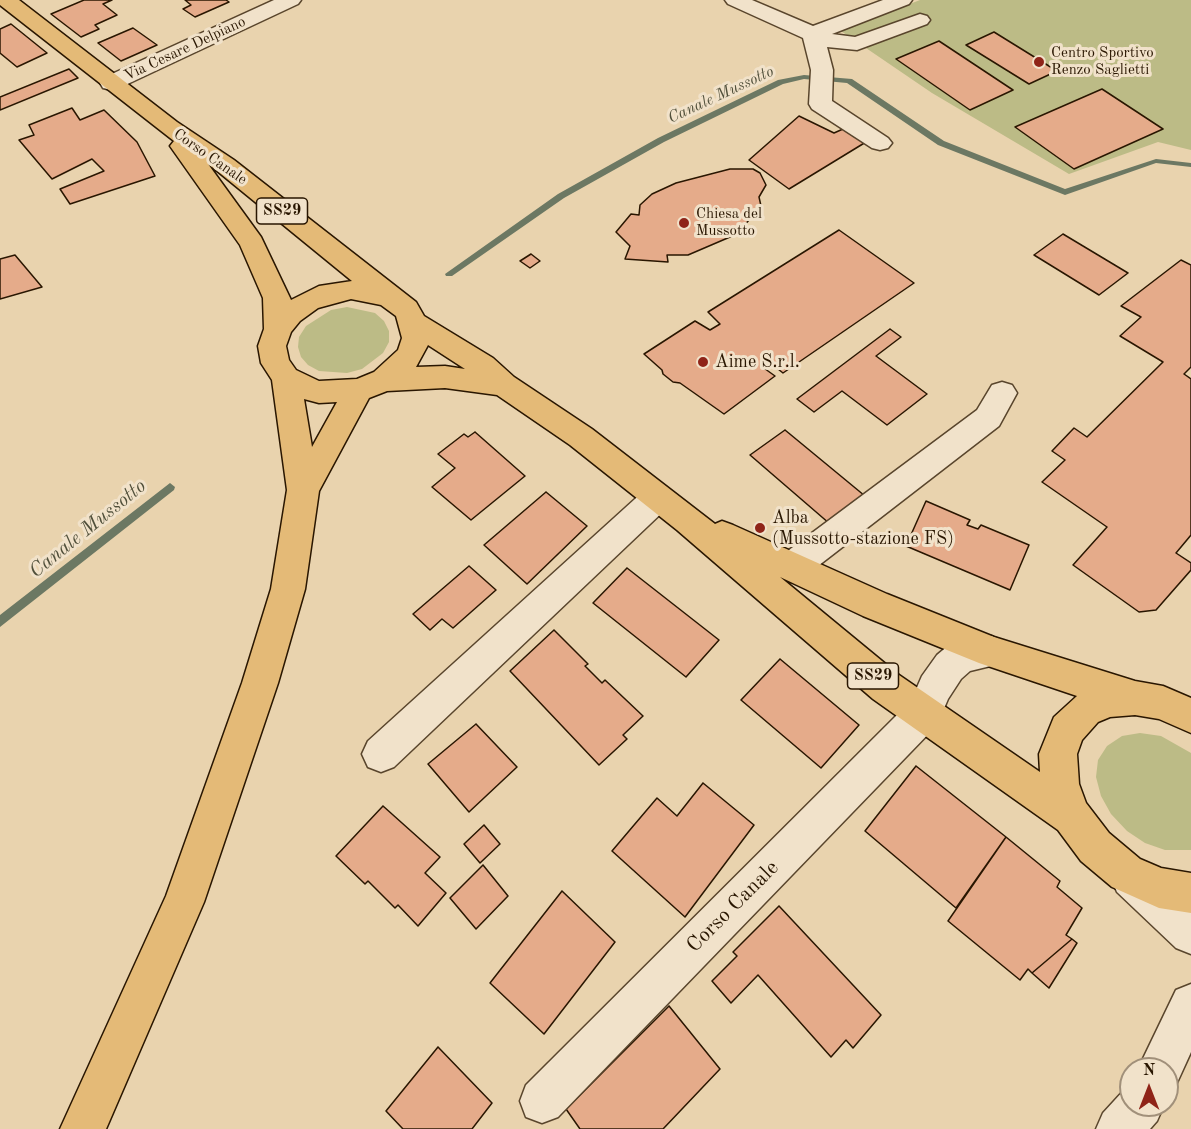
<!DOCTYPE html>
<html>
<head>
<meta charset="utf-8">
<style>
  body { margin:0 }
  #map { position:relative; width:1191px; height:1129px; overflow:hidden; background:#e9d3ae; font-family:"Old Standard TT",serif }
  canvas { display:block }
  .north { position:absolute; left:1119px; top:1057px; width:60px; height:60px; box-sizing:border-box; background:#f1e2ca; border:2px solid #a1907a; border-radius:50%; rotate:0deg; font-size:16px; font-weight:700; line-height:24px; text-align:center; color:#291601 }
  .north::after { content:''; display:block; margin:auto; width:21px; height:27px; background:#8f2418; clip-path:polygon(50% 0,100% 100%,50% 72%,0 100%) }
</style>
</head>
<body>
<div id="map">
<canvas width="1191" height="1129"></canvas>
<div class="north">N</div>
</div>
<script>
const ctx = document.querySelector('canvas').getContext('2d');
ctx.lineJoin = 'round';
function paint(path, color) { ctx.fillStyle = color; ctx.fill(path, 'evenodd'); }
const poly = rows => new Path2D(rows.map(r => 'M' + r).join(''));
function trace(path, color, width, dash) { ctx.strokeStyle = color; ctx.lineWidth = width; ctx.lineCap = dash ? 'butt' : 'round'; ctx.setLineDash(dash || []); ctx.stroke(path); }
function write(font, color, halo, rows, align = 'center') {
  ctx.font = font + ' "Old Standard TT",serif'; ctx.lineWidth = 6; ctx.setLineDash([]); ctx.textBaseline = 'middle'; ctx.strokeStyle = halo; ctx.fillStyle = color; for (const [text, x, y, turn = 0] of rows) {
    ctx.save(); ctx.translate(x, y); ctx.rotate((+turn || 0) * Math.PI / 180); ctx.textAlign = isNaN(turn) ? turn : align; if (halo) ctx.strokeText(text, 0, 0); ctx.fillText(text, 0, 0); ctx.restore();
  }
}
paint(poly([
  [920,0,1191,0,1191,150,1158,142,1069,174,932,93,841,31],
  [347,307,375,313,384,321,389,331,389,342,383,353,362,369,347,373,319,371,308,365,301,357,298,347,299,337,306,326,331,310],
  [1140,733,1161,736,1191,753,1191,850,1165,850,1145,843,1127,831,1111,814,1101,796,1096,777,1098,760,1107,746,1122,736]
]), '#bcbb86');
paint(poly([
  [804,75,852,79,944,141,1065,189,1156,159,1191,163,1191,167,1156,163,1065,195,938,145,847,83,804,79,783,84,664,142,564,198,452,276,446,276,445,274,558,194,658,138,778,80,804,75],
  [170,483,175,487,174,490,0,627,0,615,170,483]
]), '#6c7863');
const building = poly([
  [84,0,112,0,103,4,117,15,95,25,99,29,81,37,51,14,84,0],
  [185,0,226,0,229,2,195,17,183,9,191,5,185,0],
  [11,24,47,53,17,67,0,53,0,29,11,24],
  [133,28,157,45,121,61,98,43,133,28],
  [994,32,1057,71,1029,84,966,45,994,32],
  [939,41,1013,90,970,110,896,59,939,41],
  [69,69,78,78,0,110,0,97,69,69],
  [1102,89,1163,129,1074,169,1015,127,1102,89],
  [72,108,80,120,104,110,137,142,155,176,70,204,60,189,104,171,92,159,52,179,19,140,34,135,29,125,72,108],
  [799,116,834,133,843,129,866,142,789,189,749,160,799,116],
  [730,169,753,169,760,173,766,185,759,197,761,206,737,234,688,255,667,255,668,262,625,259,630,246,616,232,631,214,639,215,640,205,652,194,676,183,730,169],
  [839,230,914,283,783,373,768,361,761,366,775,376,724,414,680,383,673,382,663,374,662,370,644,354,695,321,710,330,720,324,708,312,839,230],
  [1063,234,1128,273,1099,295,1034,255,1063,234],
  [531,254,540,261,530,268,520,261,531,254],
  [15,255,42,287,0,299,0,259,15,255],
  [1181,260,1191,265,1191,367,1184,374,1191,379,1191,535,1176,553,1191,563,1191,570,1156,610,1139,612,1073,565,1107,527,1042,482,1065,460,1052,451,1074,428,1087,437,1163,362,1120,336,1141,317,1121,306,1181,260],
  [890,329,901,337,876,356,927,394,887,425,842,391,814,412,797,399,890,329],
  [785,430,865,496,830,524,750,455,785,430],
  [475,432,525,476,471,520,432,487,455,468,438,454,464,434,468,437,475,432],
  [546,492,587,526,527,584,484,545,546,492],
  [926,501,970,520,967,525,978,529,981,525,1029,545,1010,590,906,546,926,501],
  [469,566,496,590,453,628,442,619,430,630,413,614,469,566],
  [627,568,719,640,686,677,593,603,627,568],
  [554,630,588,664,585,666,602,683,605,680,643,716,623,735,627,739,599,765,510,671,554,630],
  [780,659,859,725,821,768,741,700,780,659],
  [476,724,517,767,469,812,428,764,476,724],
  [916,766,1006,837,956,908,865,831,916,766],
  [703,783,754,825,685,917,612,851,657,798,677,816,703,783],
  [383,806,440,857,425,873,446,893,418,926,398,905,395,908,368,881,365,884,336,856,383,806],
  [484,825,500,844,480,863,464,844,484,825],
  [1006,837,1060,881,1057,887,1082,908,1066,935,1072,939,1032,973,1028,969,1020,980,948,921,1006,837],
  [483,865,508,896,476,929,450,898,483,865],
  [562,891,615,942,544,1034,490,983,562,891],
  [779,906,881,1015,853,1048,846,1040,831,1057,758,975,731,1003,712,981,737,956,733,952,779,906],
  [1072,939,1077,943,1049,988,1032,973,1072,939],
  [669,1006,720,1069,663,1129,580,1129,566,1109,669,1006],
  [438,1047,492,1103,472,1129,403,1129,386,1111,438,1047]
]);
paint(building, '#e5ab8a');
trace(building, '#291601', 1.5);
const minor = poly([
  [274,0,301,0,298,4,119,88,111,90,103,88,100,83,103,78,274,0],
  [725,0,752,0,813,26,883,0,912,0,909,4,832,34,855,37,920,14,927,16,930,20,927,24,857,50,827,47,833,70,832,101,888,138,892,143,888,148,880,150,872,148,812,109,809,104,811,70,803,38,728,4,725,0],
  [1002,382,1012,385,1017,393,999,426,805,576,793,580,781,576,776,566,781,556,977,410,992,385,1002,382],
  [657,485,668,489,673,498,668,507,394,767,381,772,368,767,362,754,368,741,646,489,657,485],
  [991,636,1003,641,1008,652,1003,663,970,671,961,679,948,699,937,725,558,1117,542,1123,526,1117,520,1101,526,1085,911,701,922,676,937,655,949,645,961,640,991,636],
  [1131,858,1145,864,1191,905,1191,954,1176,948,1117,892,1111,878,1117,864,1131,858],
  [1191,984,1191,1052,1176,1085,1167,1088,1167,1069,1138,1069,1176,990,1191,984],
  [1131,1087,1131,1105,1164,1105,1157,1121,1150,1129,1096,1129,1103,1113,1125,1089,1131,1087]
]);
const major = poly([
  [0,0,19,0,177,122,234,160,416,302,424,316,493,358,514,377,592,429,715,524,722,521,733,525,887,594,994,637,1135,681,1163,686,1191,698,1191,733,1159,719,1135,715,1110,717,1098,722,1082,740,1077,754,1079,784,1086,803,1109,833,1140,859,1161,868,1191,873,1191,913,1159,908,1112,887,1081,861,1058,830,873,699,677,530,570,445,497,395,445,388,387,391,369,398,319,491,305,589,278,683,204,902,106,1129,60,1129,166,896,242,683,271,589,287,490,272,380,261,363,258,346,264,329,263,298,240,245,170,146,174,141,0,5,0,0],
  [208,164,216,170,352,281,319,286,291,300,261,237,208,164],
  [351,299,381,305,396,316,402,338,398,350,374,372,357,379,319,381,296,370,289,360,286,346,291,332,300,321,318,308,351,299],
  [428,345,465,369,445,366,416,367,428,345],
  [304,399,319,403,337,402,312,447,304,399],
  [780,577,863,616,979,663,1077,696,1054,717,1039,754,1040,772,899,675,780,577]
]);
trace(minor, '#59452c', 3);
trace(major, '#291601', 3);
paint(minor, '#f1e2ca');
paint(major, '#e4ba77');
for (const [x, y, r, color] of [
  [1039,62,6,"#8f2418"],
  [684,223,6,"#8f2418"],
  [703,362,6,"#8f2418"],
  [760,528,6,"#8f2418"]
]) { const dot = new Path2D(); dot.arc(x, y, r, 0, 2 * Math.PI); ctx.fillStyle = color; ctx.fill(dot); trace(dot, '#f1e2ca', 2); }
write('15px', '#291601', '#f1e2ca', [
  ["Via Cesare Delpiano",185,49,-25],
  ["Corso Canale",210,157,35]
]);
write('15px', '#291601', '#f1e2ca', [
  ["Centro Sportivo",1051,53],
  ["Renzo Saglietti",1051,70],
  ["Chiesa del",696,214],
  ["Mussotto",696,231]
], 'left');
write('italic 16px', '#504f3a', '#f1e2ca', [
  ["Canale Mussotto",721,95,-25]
]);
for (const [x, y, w] of [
  [282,211,51],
  [873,676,51]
]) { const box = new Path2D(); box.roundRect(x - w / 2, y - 13, w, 26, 4.5); ctx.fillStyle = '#f1e2ca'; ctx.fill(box); trace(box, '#291601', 1.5); }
write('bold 16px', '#291601', null, [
  ["SS29",282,211],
  ["SS29",873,676]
]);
write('18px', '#291601', '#f1e2ca', [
  ["Aime S.r.l.",715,362],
  ["Alba",772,518],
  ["(Mussotto-stazione FS)",772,539]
], 'left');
write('italic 20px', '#504f3a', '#f1e2ca', [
  ["Canale Mussotto",88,529,-39]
]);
write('21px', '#291601', '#f1e2ca', [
  ["Corso Canale",733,907,-45]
]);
</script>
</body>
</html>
